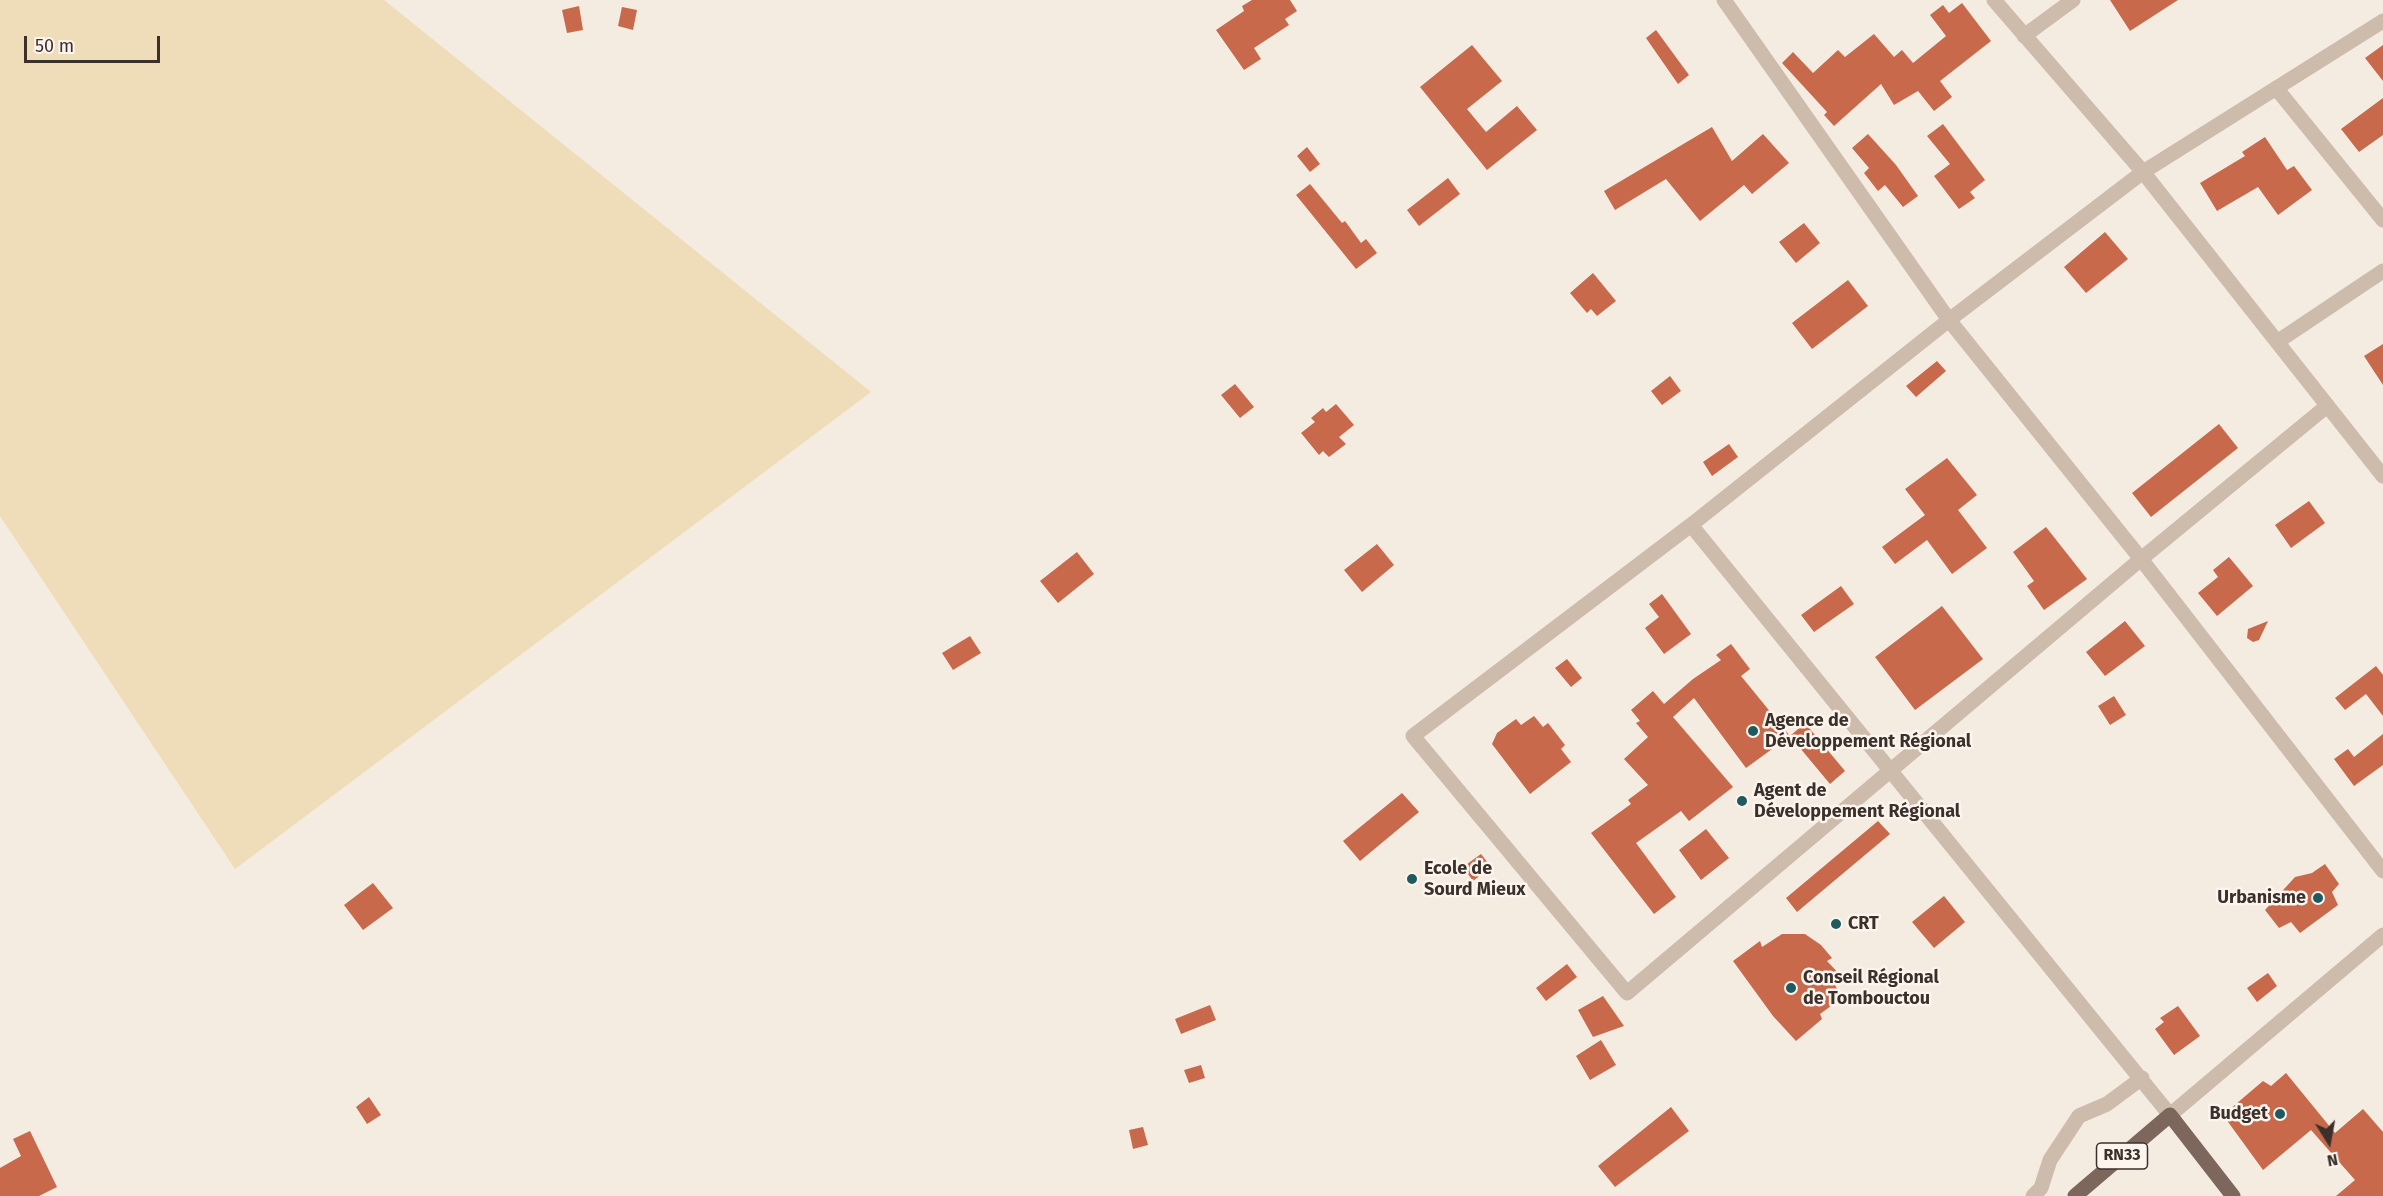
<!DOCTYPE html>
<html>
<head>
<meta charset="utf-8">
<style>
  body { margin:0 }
  #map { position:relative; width:2383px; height:1196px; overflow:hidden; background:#f4ebe1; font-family:"Fira Sans",sans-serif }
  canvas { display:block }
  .north { position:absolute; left:2299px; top:1112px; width:60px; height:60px; -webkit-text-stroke:4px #fbf5ee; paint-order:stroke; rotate:169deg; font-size:16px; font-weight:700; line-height:24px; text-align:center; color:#3b302b }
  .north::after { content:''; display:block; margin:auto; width:21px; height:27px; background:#3b302b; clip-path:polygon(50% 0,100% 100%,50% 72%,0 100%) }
  .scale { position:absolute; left:24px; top:36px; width:136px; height:27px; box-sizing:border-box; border:3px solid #3b302b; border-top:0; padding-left:8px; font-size:18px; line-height:21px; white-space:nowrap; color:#3b302b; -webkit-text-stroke:4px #fbf5ee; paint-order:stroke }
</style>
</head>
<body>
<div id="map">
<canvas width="2383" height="1196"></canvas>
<div class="north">N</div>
<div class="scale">50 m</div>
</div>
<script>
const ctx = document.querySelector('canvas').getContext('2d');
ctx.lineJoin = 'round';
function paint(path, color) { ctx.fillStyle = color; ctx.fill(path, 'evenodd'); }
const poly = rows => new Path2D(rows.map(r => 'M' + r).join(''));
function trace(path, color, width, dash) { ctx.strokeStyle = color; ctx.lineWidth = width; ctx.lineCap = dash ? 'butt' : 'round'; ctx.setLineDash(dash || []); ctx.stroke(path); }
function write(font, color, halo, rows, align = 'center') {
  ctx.font = font + ' "Fira Sans",sans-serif'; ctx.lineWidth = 5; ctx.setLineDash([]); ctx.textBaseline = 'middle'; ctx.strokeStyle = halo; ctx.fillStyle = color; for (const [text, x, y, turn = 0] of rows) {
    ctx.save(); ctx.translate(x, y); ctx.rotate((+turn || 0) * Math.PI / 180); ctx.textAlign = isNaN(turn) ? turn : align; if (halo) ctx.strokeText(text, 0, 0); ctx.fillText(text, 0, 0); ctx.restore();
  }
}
paint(poly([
  [0,0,384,0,871,392,235,869,0,516]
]), '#efdcb8');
paint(poly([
  [1252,0,1290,0,1297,11,1285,19,1289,25,1254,48,1261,59,1244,70,1216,30,1244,11,1242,6],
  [2110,0,2178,0,2130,31],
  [1962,3,1991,41,1940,81,1952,97,1934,111,1918,91,1894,105,1881,84,1834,126,1824,115,1827,112,1782,63,1793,52,1813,73,1838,50,1845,57,1874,34,1894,57,1902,50,1913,63,1946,36,1930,15,1943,5,1949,13],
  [579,6,583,30,567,33,562,10],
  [622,7,637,10,633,30,618,26],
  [1656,30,1689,75,1678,84,1646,38],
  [1472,45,1502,81,1467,109,1486,132,1517,106,1537,130,1487,170,1420,87],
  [2383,45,2383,81,2365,58],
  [2383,98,2383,135,2359,152,2341,129],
  [1943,124,1985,180,1970,192,1975,198,1959,209,1934,176,1950,164,1927,136],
  [1712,127,1732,161,1763,134,1789,163,1752,194,1744,185,1700,221,1666,179,1615,210,1604,191],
  [1868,134,1896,165,1918,196,1903,207,1885,185,1878,191,1864,173,1869,168,1852,148],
  [2265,137,2287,170,2294,166,2312,190,2278,215,2258,187,2217,211,2200,183,2245,156,2242,152],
  [1307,147,1320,164,1310,172,1297,156],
  [1448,178,1460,194,1419,226,1407,210],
  [1310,184,1342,223,1345,221,1361,243,1366,239,1377,253,1356,269,1296,195],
  [1804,223,1820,243,1796,263,1779,242],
  [2105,232,2128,259,2086,293,2064,267],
  [1593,273,1616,301,1597,316,1591,309,1587,313,1570,293],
  [1848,280,1868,306,1812,349,1792,323],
  [2383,344,2383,385,2364,356],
  [1937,361,1946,371,1916,397,1906,386],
  [1670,376,1681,391,1662,405,1651,391],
  [1235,384,1254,407,1240,418,1221,395],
  [1336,404,1354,425,1339,437,1346,444,1329,457,1323,451,1319,455,1301,433,1315,422,1311,418,1323,408,1326,412],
  [2219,424,2238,448,2151,517,2132,493],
  [1729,444,1738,457,1712,476,1703,462],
  [1947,458,1977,495,1958,510,1987,548,1952,574,1927,540,1895,564,1882,547,1925,515,1905,489],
  [2309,501,2325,523,2291,548,2275,525],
  [2046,527,2087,579,2044,610,2027,586,2034,581,2013,552],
  [1377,544,1394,565,1362,592,1344,570],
  [1077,552,1094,574,1058,603,1040,581],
  [2229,557,2253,586,2217,616,2198,593,2218,577,2213,570],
  [1841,586,1854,604,1814,632,1801,615],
  [1662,594,1691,634,1664,654,1645,628,1659,617,1649,604],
  [1942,606,1983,659,1915,710,1875,657],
  [2125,621,2145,646,2105,676,2086,652],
  [2268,621,2259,640,2253,642,2247,638,2248,629],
  [970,636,981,653,953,670,942,653],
  [1731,644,1750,669,1741,676,1790,736,1746,768,1694,698,1673,717,1733,787,1689,821,1681,811,1636,843,1676,897,1654,914,1591,833,1631,804,1628,800,1648,785,1624,759,1648,737,1636,723,1640,721,1631,710,1653,691,1664,704,1693,679,1721,660,1716,655],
  [1567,659,1582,678,1571,687,1555,668],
  [2376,666,2383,675,2383,716,2366,694,2345,710,2335,698],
  [2114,696,2126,715,2110,725,2098,706],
  [1534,716,1543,727,1548,723,1565,745,1561,749,1571,762,1530,794,1492,744,1497,733,1516,719,1521,725],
  [1805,723,1845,771,1830,784,1790,736],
  [2383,734,2383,765,2354,786,2334,759,2348,749,2354,757],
  [1402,793,1419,812,1360,861,1343,841],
  [1878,821,1890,834,1797,912,1786,898],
  [1706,829,1729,858,1701,880,1679,850],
  [1481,854,1491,867,1473,881,1463,867],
  [2325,864,2339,884,2332,892,2338,905,2300,933,2291,922,2279,928,2265,910,2295,877,2312,873],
  [373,883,393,908,363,930,344,905],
  [1944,896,1965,922,1934,948,1912,922],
  [1782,934,1805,934,1821,945,1832,958,1827,961,1843,978,1835,985,1839,992,1835,1003,1820,1014,1822,1019,1796,1041,1773,1016,1733,961,1760,941,1762,947],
  [1567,964,1577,977,1546,1001,1536,988],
  [2268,973,2277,986,2257,1002,2247,988],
  [1603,996,1624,1026,1593,1037,1578,1010],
  [1210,1005,1216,1020,1181,1034,1175,1019],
  [2178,1006,2200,1036,2174,1055,2155,1029,2164,1022,2160,1018],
  [1601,1040,1616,1065,1590,1080,1576,1056],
  [1201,1065,1205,1078,1189,1083,1184,1070],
  [2286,1073,2335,1133,2363,1109,2383,1132,2383,1196,2336,1196,2355,1180,2311,1130,2263,1170,2223,1115,2263,1081,2271,1086],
  [369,1097,381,1115,367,1124,356,1107],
  [1671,1107,1689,1131,1615,1187,1598,1166],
  [1143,1127,1148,1145,1133,1149,1129,1130],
  [30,1131,57,1187,39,1196,0,1196,0,1168,21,1156,13,1139]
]), '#c8694b');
trace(poly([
  [1724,0,1949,320,2141,559,2383,871],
  [1994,0,2143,172,2383,476],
  [2024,36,2073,0],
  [2276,88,2383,220],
  [2277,342,2383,271],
  [2327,406,2141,559,1627,993,1413,736,1691,525,1949,320,2143,172,2383,21],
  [1691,525,2170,1115,2383,935],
  [2033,1196,2041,1188,2050,1160,2079,1116,2107,1104,2142,1078]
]), '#cdbbac', 15);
trace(poly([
  [2075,1196,2170,1115,2233,1196]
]), '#7d675c', 15);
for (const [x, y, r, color] of [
  [1753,731,6,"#1f5a5e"],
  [1742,801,6,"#1f5a5e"],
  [1412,879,6,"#1f5a5e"],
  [2318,898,6,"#1f5a5e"],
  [1836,924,6,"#1f5a5e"],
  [1791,988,6,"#1f5a5e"],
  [2280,1114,6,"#1f5a5e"]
]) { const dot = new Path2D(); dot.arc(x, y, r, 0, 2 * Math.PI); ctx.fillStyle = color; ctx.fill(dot); trace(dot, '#fbf5ee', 2); }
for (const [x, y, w] of [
  [2122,1156,51]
]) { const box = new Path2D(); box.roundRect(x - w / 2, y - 13, w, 26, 4.5); ctx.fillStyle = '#fbf5ee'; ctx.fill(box); trace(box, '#3b302b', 1.5); }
write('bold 16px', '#3b302b', null, [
  ["RN33",2122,1156]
]);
write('bold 18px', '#3b302b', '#fbf5ee', [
  ["Agence de",1765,721],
  ["Développement Régional",1765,742],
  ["Agent de",1754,791],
  ["Développement Régional",1754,812],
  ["Ecole de",1424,869],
  ["Sourd Mieux",1424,890],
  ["Urbanisme",2306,898,"right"],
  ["CRT",1848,924],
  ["Conseil Régional",1803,978],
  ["de Tombouctou",1803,999],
  ["Budget",2268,1114,"right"]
], 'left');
</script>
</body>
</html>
